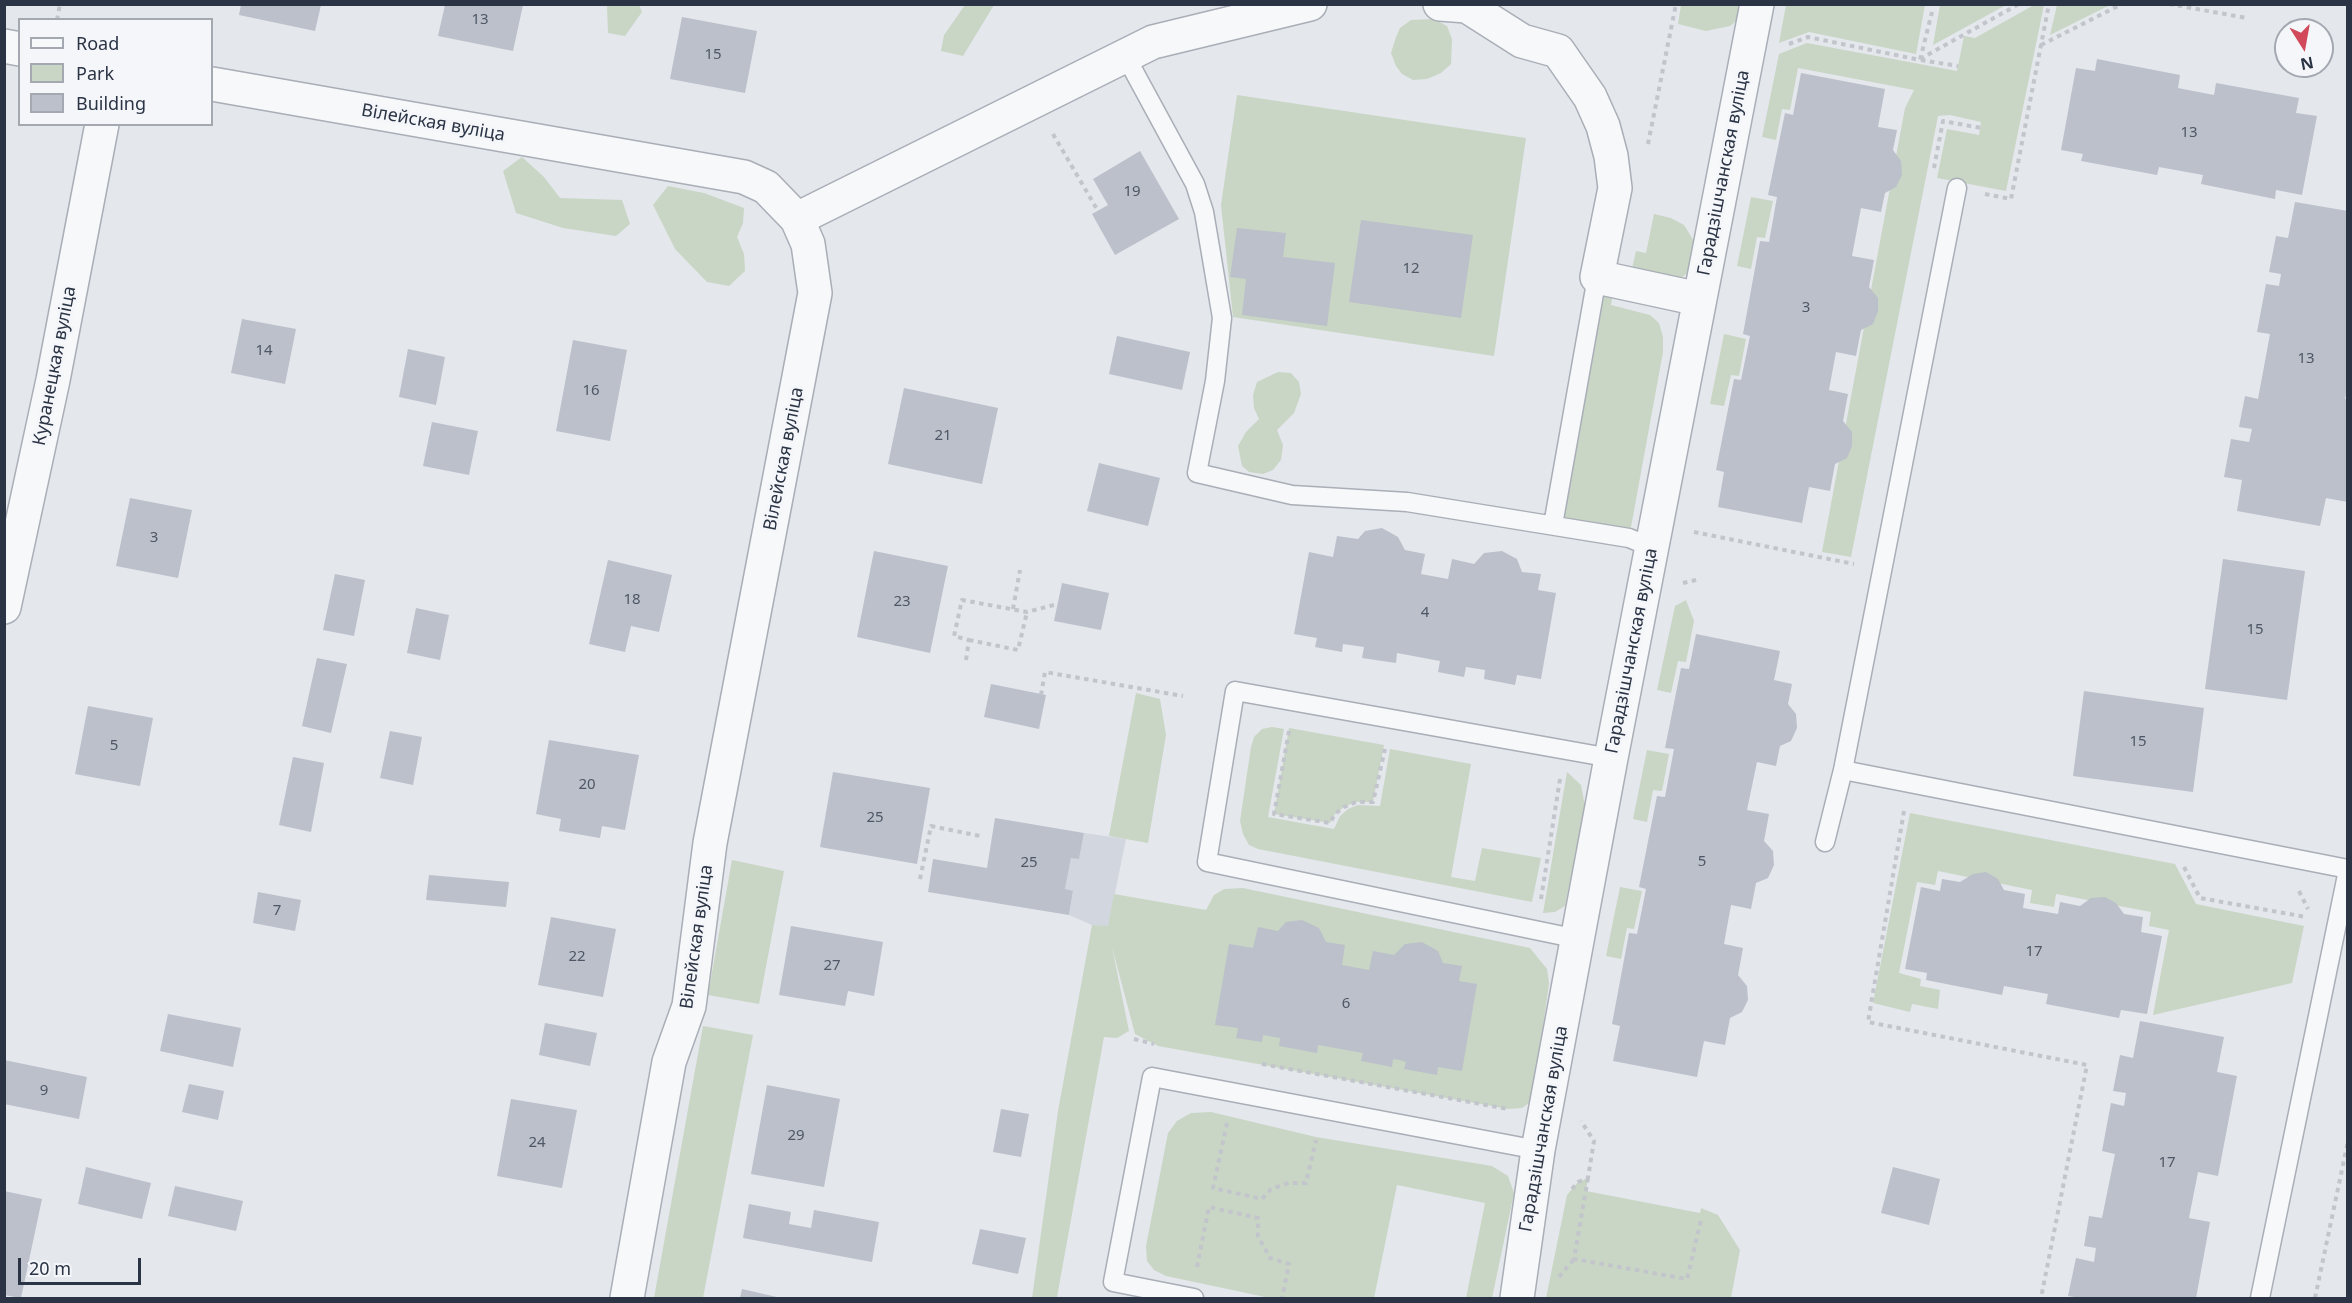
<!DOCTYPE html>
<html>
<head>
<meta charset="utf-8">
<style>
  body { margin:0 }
  #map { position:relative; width:2352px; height:1303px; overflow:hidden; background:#e4e7ec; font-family:"Noto Sans",sans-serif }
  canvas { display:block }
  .frame { position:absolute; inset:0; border:6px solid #2b3445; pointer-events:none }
  .legend { position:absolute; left:18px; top:18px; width:195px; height:108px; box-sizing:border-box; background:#f4f6f9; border:2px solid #a4a8b1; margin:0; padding:8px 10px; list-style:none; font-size:18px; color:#2b3445 }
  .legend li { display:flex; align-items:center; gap:12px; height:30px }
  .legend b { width:30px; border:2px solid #a4a8b1 }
  .north { position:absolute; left:2274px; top:18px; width:60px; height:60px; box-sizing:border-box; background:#f4f6f9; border:2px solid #a4a8b1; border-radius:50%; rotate:169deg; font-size:16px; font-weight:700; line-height:24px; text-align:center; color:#2b3445 }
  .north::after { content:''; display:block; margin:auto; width:21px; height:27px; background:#d1495b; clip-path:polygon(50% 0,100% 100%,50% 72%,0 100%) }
  .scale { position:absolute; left:18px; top:1258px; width:123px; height:27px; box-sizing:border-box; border:3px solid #2b3445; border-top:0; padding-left:8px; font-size:18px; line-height:21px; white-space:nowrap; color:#2b3445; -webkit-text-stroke:4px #f4f6f9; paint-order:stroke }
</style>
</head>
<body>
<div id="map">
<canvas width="2352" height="1303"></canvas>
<div class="frame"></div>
<ul class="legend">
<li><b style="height:8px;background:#f7f8fa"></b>Road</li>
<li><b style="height:16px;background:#c9d6c5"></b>Park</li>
<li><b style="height:16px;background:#bbc0ca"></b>Building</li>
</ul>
<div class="north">N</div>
<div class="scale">20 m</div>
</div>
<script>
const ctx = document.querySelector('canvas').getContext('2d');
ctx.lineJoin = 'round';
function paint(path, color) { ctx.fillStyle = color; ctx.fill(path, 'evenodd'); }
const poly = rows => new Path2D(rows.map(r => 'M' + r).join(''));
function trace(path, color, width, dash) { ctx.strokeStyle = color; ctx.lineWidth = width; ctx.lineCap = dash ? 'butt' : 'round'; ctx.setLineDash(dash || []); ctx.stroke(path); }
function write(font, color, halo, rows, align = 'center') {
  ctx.font = font + ' "Noto Sans",sans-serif'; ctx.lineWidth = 6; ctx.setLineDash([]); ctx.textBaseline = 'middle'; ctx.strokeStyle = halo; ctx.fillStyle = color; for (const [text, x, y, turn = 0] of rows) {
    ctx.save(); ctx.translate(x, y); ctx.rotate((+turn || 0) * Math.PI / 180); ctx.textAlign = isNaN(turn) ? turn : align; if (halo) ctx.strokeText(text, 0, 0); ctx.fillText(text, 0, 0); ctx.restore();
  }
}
paint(poly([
  [1084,833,1126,839,1108,927,1092,925,1069,915,1073,892,1065,889,1071,858,1079,858]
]), '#d2d6de');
paint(poly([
  [607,5,639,5,642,12,625,36,608,33],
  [965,5,994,5,963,56,941,51,944,35],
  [1681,5,1743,5,1739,19,1730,26,1706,31,1678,24],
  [1786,5,1786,4,1925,5,1916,54,1809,32,1779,43],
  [1940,5,1940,4,2006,5,1933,45],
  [2034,5,2044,5,2006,191,1937,178,1947,129,1979,135,1981,122,1950,115,1938,116,1851,557,1822,552,1905,108,1914,90,1798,68,1790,110,1782,109,1776,140,1762,137,1779,54,1807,43,1957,71,1964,36,1975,38],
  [2057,5,2057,4,2110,5,2050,35],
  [1434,19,1447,26,1452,39,1451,64,1441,73,1427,79,1413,80,1402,74,1396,66,1391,53,1396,37,1400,28,1411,20],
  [1237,95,1526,138,1494,356,1233,317,1221,205],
  [522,157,544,177,560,198,622,200,630,224,616,236,563,228,516,213,503,171],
  [668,186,704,193,744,208,743,223,737,237,744,254,745,271,729,286,707,282,675,249,653,205],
  [1751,197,1773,201,1765,238,1757,237,1751,269,1737,266],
  [1654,214,1671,218,1684,225,1695,243,1692,267,1684,276,1673,281,1631,273,1636,251,1646,253],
  [1595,290,1613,293,1611,305,1650,315,1659,323,1663,337,1663,352,1629,538,1553,525],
  [1724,334,1746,339,1739,376,1731,375,1724,406,1710,404],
  [1278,372,1291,373,1299,382,1301,394,1294,413,1277,430,1283,445,1281,460,1273,470,1263,474,1249,472,1242,466,1238,446,1246,432,1259,419,1254,408,1253,395,1257,382],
  [1686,600,1694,621,1686,662,1678,661,1671,693,1657,690,1675,606],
  [1136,693,1160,699,1166,735,1148,843,1109,836],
  [1272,727,1284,729,1268,817,1334,829,1340,816,1348,809,1358,805,1380,806,1390,749,1471,764,1451,877,1475,881,1482,848,1541,858,1532,902,1258,849,1249,845,1243,834,1240,821,1251,747,1254,737,1262,729],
  [1289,728,1384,745,1373,802,1356,802,1344,807,1335,814,1330,823,1274,814],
  [1647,750,1669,754,1662,791,1653,790,1647,822,1633,819],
  [1567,772,1581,785,1585,806,1565,906,1555,912,1543,913],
  [1910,813,2175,864,2196,904,2304,926,2292,983,2153,1015,2169,930,2149,926,2151,912,2056,894,2054,907,2030,903,2032,890,1938,871,1935,885,1917,882,1899,973,1921,979,1920,986,1940,990,1938,1009,1912,1004,1910,1012,1873,1003],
  [732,860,784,871,759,1004,708,995],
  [1620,887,1642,891,1634,929,1627,928,1621,959,1606,956],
  [1243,888,1530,948,1547,969,1549,983,1533,1100,1522,1108,1508,1109,1158,1046,1135,1034,1112,947,1129,1031,1117,1038,1104,1037,1057,1297,1064,1298,1032,1298,1058,1111,1092,925,1108,926,1114,894,1206,910,1214,895,1224,889],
  [703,1026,753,1035,703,1298,654,1298],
  [1211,1112,1316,1137,1492,1166,1508,1176,1514,1193,1492,1298,1466,1298,1485,1203,1397,1185,1374,1298,1270,1298,1166,1276,1154,1270,1147,1261,1146,1246,1168,1133,1177,1121,1191,1113],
  [1588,1178,1586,1191,1700,1213,1701,1208,1718,1215,1740,1250,1731,1298,1546,1298,1567,1195,1578,1182]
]), '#c9d6c5');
paint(poly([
  [241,5,321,5,315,31,239,15],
  [445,5,523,5,513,51,438,36],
  [682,17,757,31,745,93,670,79],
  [2097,59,2180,75,2178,88,2214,95,2216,83,2299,98,2296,113,2317,116,2302,195,2276,190,2275,199,2201,184,2203,175,2159,167,2157,175,2081,161,2083,154,2061,150,2076,68,2095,71],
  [1801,73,1885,89,1878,127,1897,130,1893,150,1901,161,1902,175,1896,187,1885,193,1881,212,1861,208,1852,256,1874,260,1869,287,1878,298,1878,311,1873,324,1861,330,1856,356,1836,352,1829,390,1848,394,1843,421,1852,432,1852,446,1847,458,1835,464,1830,491,1809,487,1802,523,1718,507,1724,472,1716,470,1734,379,1741,380,1750,336,1743,334,1760,241,1769,242,1777,197,1768,195,1785,113,1793,115],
  [1140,151,1179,219,1115,255,1092,214,1108,205,1093,179],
  [2295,202,2348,211,2348,384,2345,399,2348,399,2348,498,2347,502,2326,498,2320,526,2237,511,2242,480,2224,477,2231,439,2249,442,2252,429,2239,427,2245,396,2258,399,2270,334,2257,332,2266,284,2279,286,2281,274,2269,272,2276,236,2288,238],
  [1361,220,1473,235,1461,318,1349,302],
  [1237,228,1286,233,1283,257,1335,263,1327,326,1242,315,1246,279,1230,277],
  [242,319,296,329,285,384,231,373],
  [1117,336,1190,352,1182,390,1109,374],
  [573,340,627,350,610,441,556,431],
  [408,349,445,357,436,405,399,397],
  [904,388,998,408,982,484,888,464],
  [432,422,478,431,469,475,423,466],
  [1099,463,1160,478,1148,526,1087,511],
  [130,498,192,510,178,578,116,566],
  [1382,528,1398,537,1405,550,1425,554,1421,574,1448,579,1452,559,1474,564,1484,553,1502,551,1517,559,1522,572,1541,574,1538,590,1556,593,1541,679,1517,675,1515,685,1484,679,1485,670,1466,667,1464,677,1438,672,1440,661,1397,653,1396,663,1362,658,1364,647,1343,644,1342,652,1315,647,1317,638,1294,634,1309,552,1333,557,1337,536,1358,539,1365,531],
  [874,551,948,566,930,653,857,637],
  [2223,559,2305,571,2287,700,2205,689],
  [608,560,672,575,659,632,631,626,625,652,589,644],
  [335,574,365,580,354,636,323,630],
  [1062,583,1109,593,1101,630,1054,621],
  [416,608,449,615,440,660,407,653],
  [1696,634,1780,651,1774,680,1792,684,1788,704,1796,714,1797,728,1791,741,1780,746,1776,766,1757,762,1747,810,1769,814,1764,841,1773,851,1774,865,1768,878,1756,883,1751,909,1731,905,1724,944,1743,948,1738,975,1747,986,1748,1000,1742,1012,1730,1018,1725,1045,1704,1041,1697,1077,1613,1061,1620,1026,1612,1024,1629,933,1637,934,1646,889,1639,887,1657,796,1665,797,1674,749,1665,748,1681,668,1689,669],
  [317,658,347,664,331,733,302,726],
  [991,684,1046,695,1039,729,984,717],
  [2084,691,2204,708,2193,792,2073,776],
  [88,706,153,718,140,786,75,774],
  [390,731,422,737,413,785,380,778],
  [549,740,639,755,625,830,602,826,600,838,559,831,561,819,536,814],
  [293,757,324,763,311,832,279,825],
  [833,772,930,788,917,864,820,847],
  [995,818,1084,833,1079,859,1071,858,1065,889,1073,891,1069,915,928,892,933,859,987,868],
  [1986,872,1998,879,2004,890,2025,894,2023,908,2058,914,2060,902,2080,906,2091,898,2105,897,2116,903,2124,914,2143,917,2141,932,2162,936,2147,1014,2121,1010,2119,1018,2046,1004,2048,994,2004,986,2002,995,1926,980,1927,973,1905,969,1921,887,1940,891,1942,879,1960,882,1973,874],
  [429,875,509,882,506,907,426,900],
  [258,892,301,900,295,931,253,923],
  [551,917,616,929,603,997,538,985],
  [1302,920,1319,928,1326,942,1345,945,1342,965,1369,970,1373,951,1394,955,1405,944,1422,942,1438,951,1443,963,1462,966,1459,981,1477,984,1462,1071,1438,1067,1437,1075,1404,1069,1406,1062,1400,1060,1393,1059,1392,1067,1361,1061,1363,1053,1318,1045,1317,1053,1279,1046,1280,1038,1263,1035,1262,1042,1236,1038,1238,1028,1215,1025,1229,944,1253,948,1258,927,1278,931,1286,922],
  [791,926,883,942,874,996,848,991,845,1006,779,995],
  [168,1014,241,1028,233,1067,160,1051],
  [2140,1021,2224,1037,2217,1072,2237,1076,2218,1176,2198,1172,2189,1218,2210,1222,2196,1298,2081,1298,2068,1296,2076,1258,2094,1262,2096,1248,2084,1246,2089,1216,2102,1218,2115,1154,2102,1151,2111,1103,2124,1106,2126,1093,2113,1091,2120,1055,2133,1058],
  [545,1023,597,1033,590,1066,539,1055],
  [4,1060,87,1077,79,1119,4,1104],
  [189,1084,224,1091,218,1120,182,1112],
  [767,1085,840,1099,824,1187,751,1174],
  [511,1099,577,1110,562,1188,497,1176],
  [1001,1109,1029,1114,1021,1157,993,1152],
  [86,1167,151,1183,142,1219,78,1204],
  [1893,1167,1940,1179,1929,1225,1881,1213],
  [175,1186,243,1201,236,1231,168,1216],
  [4,1191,42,1199,21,1298,4,1295],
  [749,1204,791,1212,789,1224,811,1228,814,1210,879,1222,872,1262,743,1238],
  [980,1229,1026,1238,1018,1274,972,1264],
  [742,1289,781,1298,740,1298]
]), '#bbc0ca');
const lane = poly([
  [1125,55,1195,184,1204,212,1222,318,1215,381,1197,473,1292,495,1407,502,1629,538,1651,547],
  [1553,525,1597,277],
  [1843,770,2348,869],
  [1825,842,1843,770,1957,188],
  [1578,939,1207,862,1235,691,1611,758],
  [1194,1298,1113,1282,1152,1077,1538,1150],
  [2260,1298,2348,870]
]);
const street = poly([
  [1440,4,1467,6,1522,41,1558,51,1590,97,1603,126,1611,156,1615,188,1597,277,1699,299],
  [4,46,20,49],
  [212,84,744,177,766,187,797,219,808,244,815,293,710,843,689,1006,669,1062,627,1298],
  [797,219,1153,42,1310,4],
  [4,607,53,380,102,124],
  [1517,1298,1538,1150,1611,758,1757,4]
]);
trace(lane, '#a9aeb7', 21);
trace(street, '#a9aeb7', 36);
trace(poly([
  [2169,4,2247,18],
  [57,20,60,4],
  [1789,44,1808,37,1920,60,1932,12],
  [2041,45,2122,4],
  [1920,59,2019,4],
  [1921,60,1958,66],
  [1053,134,1098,211],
  [1648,144,1676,4],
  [1934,168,1943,121,1981,128],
  [1985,194,2011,199,2049,4],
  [1694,532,1854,564],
  [1683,583,1700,579],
  [1013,609,1020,570],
  [969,640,1018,650,1027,612],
  [966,660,969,640,954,636,962,600,1027,612,1058,604],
  [1041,695,1045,672,1183,696],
  [1289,731,1274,814,1330,823,1335,814,1344,807,1356,802,1373,802,1385,749],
  [1904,811,1868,1022,2087,1065,2041,1298],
  [2184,867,2200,898,2306,917],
  [920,879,931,826,980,836],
  [2299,891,2308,909],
  [1541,899,1560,779],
  [1134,1039,1154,1044],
  [1262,1064,1508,1109],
  [1227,1123,1213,1188,1262,1199,1271,1189,1289,1183,1306,1183,1316,1140],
  [1588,1178,1574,1259,1687,1279,1701,1220],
  [1572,1189,1578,1182,1588,1178,1594,1141,1581,1121],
  [1197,1267,1209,1207,1258,1218,1258,1236,1270,1258,1289,1264,1282,1298],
  [1559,1277,1574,1259],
  [2315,1298,2348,1141]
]), '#c2c5cb', 4, [4.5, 4.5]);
trace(lane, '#f7f8fa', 18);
trace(street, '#f7f8fa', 33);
write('15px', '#4f5766', null, [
  ["13",480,20],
  ["15",713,55],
  ["13",2189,133],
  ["19",1132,192],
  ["12",1411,269],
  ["3",1806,308],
  ["14",264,351],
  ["13",2306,359],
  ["16",591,391],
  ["21",943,436],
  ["3",154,538],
  ["18",632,600],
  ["23",902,602],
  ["4",1425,613],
  ["15",2255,630],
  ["15",2138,742],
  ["5",114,746],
  ["20",587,785],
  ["25",875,818],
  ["5",1702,862],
  ["25",1029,863],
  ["7",277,911],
  ["17",2034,952],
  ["22",577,957],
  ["27",832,966],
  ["6",1346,1004],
  ["9",44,1091],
  ["29",796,1136],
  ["24",537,1143],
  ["17",2167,1163]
]);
write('18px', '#2b3445', '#f4f6f9', [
  ["Вілейская вуліца",433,123,10],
  ["Гарадзішчанская вуліца",1724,173,-79],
  ["Куранецкая вуліца",55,366,-79],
  ["Вілейская вуліца",784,459,-79],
  ["Гарадзішчанская вуліца",1632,651,-79],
  ["Вілейская вуліца",697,937,-82],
  ["Гарадзішчанская вуліца",1544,1129,-80]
]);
</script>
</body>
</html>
